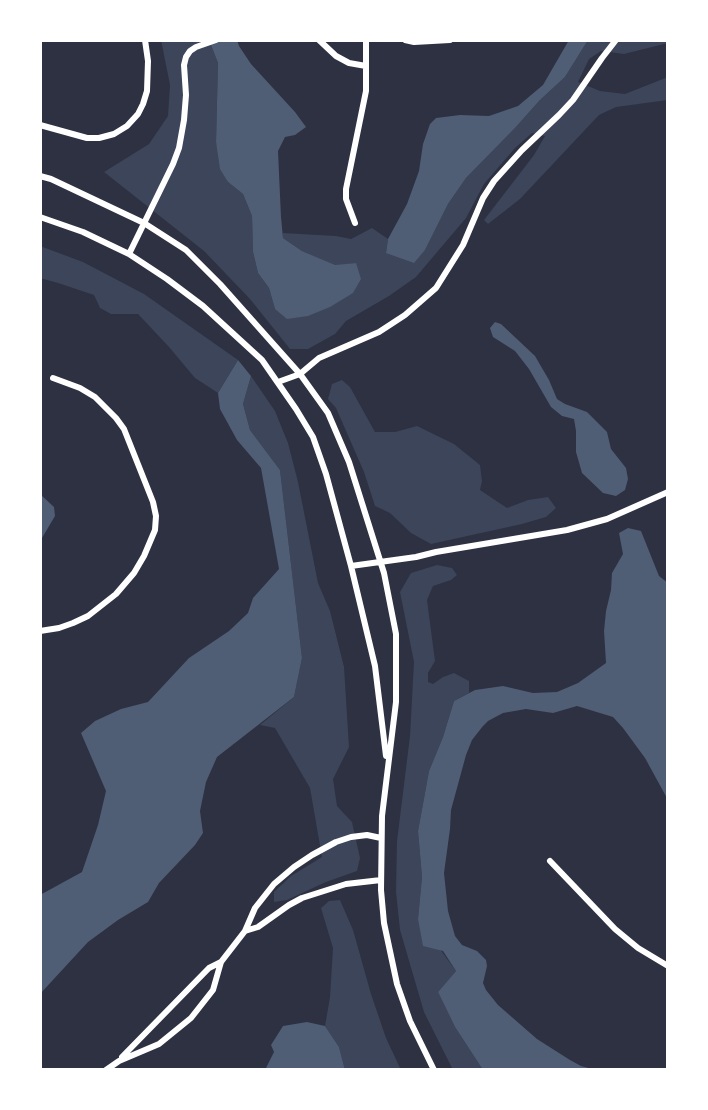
<!DOCTYPE html>
<html>
<head>
<meta charset="utf-8">
<style>
  body { margin:0 }
  #map { position:relative; width:708px; height:1110px; overflow:hidden; background:#2d3142; font-family:"Fira Sans Condensed",sans-serif }
  canvas { display:block }
  .frame { position:absolute; inset:0; border:42px solid #fff; pointer-events:none }
</style>
</head>
<body>
<div id="map">
<canvas width="708" height="1110"></canvas>
<div class="frame"></div>
</div>
<script>
const ctx = document.querySelector('canvas').getContext('2d');
ctx.lineJoin = 'round';
function paint(path, color) { ctx.fillStyle = color; ctx.fill(path, 'evenodd'); }
const poly = rows => new Path2D(rows.map(r => 'M' + r).join(''));
function trace(path, color, width, dash) { ctx.strokeStyle = color; ctx.lineWidth = width; ctx.lineCap = dash ? 'butt' : 'round'; ctx.setLineDash(dash || []); ctx.stroke(path); }
paint(poly([
  [161,40,209,40,218,63,216,142,228,182,243,194,252,216,253,252,258,273,269,288,275,309,356,263,335,266,302,251,283,238,283,233,336,236,351,239,372,228,388,239,386,253,425,250,448,204,466,178,515,128,540,100,565,77,588,40,668,40,668,43,624,54,601,51,589,59,578,82,600,91,625,94,668,77,668,100,616,107,599,115,520,199,488,224,484,220,534,155,545,136,532,133,515,148,484,184,466,218,416,277,389,296,346,321,335,334,308,349,290,349,250,299,204,251,104,172,149,144,168,116,170,85],
  [40,246,83,262,144,294,238,360,218,393,195,378,169,347,138,314,111,314,100,308,94,295,58,283,40,278],
  [251,376,275,411,288,443,298,482,318,583,330,611,344,667,349,747,333,779,337,806,352,822,360,858,357,871,326,882,287,900,274,902,274,892,291,876,322,857,310,788,275,728,260,725,294,697,302,658,280,470,250,430,243,404],
  [342,380,350,387,375,432,395,432,417,426,454,444,480,465,482,481,480,490,507,508,528,500,548,497,556,508,546,517,522,524,431,544,411,533,390,513,375,506,364,472,336,408,328,399,332,384],
  [437,565,452,568,457,575,451,580,433,586,427,600,435,661,428,673,428,682,433,684,443,677,454,673,469,681,469,693,454,701,443,737,429,771,418,831,422,877,418,919,456,971,438,992,455,1027,483,1070,453,1070,424,1012,400,930,396,892,397,841,410,736,414,662,400,592,411,573],
  [340,900,353,930,371,994,386,1038,401,1070,345,1070,339,1047,325,1026,330,997,333,948,321,908,329,901]
]), '#3c4559');
paint(poly([
  [209,40,237,40,239,46,251,64,295,112,306,127,295,135,285,137,278,151,281,217,283,238,302,251,335,265,356,263,361,279,353,293,330,307,308,316,287,319,275,309,269,288,258,273,253,252,252,216,243,194,228,182,220,169,216,142,218,63],
  [569,40,588,40,565,77,540,100,515,128,466,178,448,204,425,250,414,263,386,253,388,239,407,204,419,171,423,144,430,124,436,118,460,115,489,116,518,106,543,85],
  [495,322,501,324,535,356,549,380,557,399,565,404,587,412,607,432,611,449,626,468,628,479,625,490,616,496,603,493,582,473,576,452,576,431,574,419,562,416,551,407,529,369,515,351,493,337,490,328],
  [238,360,251,376,243,404,250,430,280,470,302,658,294,697,217,757,206,782,200,811,203,833,195,845,159,883,148,902,118,920,88,942,40,994,40,895,82,872,98,825,106,791,81,733,95,721,121,709,148,702,189,658,229,631,248,613,253,598,279,569,261,468,237,440,220,409,218,393],
  [40,494,54,507,55,516,42,538,40,538],
  [628,528,641,531,659,576,668,583,668,800,645,758,623,728,613,717,577,706,553,713,526,709,503,713,488,721,483,726,472,740,466,755,451,810,450,829,444,873,448,911,455,936,462,945,477,951,486,960,487,966,483,983,486,990,498,1005,537,1039,570,1060,581,1066,596,1070,483,1070,455,1027,438,992,456,971,443,951,423,946,418,919,422,877,418,831,429,771,443,737,454,701,475,690,503,686,533,693,557,692,578,683,606,663,604,631,606,611,611,590,612,573,623,554,619,533],
  [307,1022,325,1026,339,1047,345,1070,265,1070,274,1052,271,1045,283,1026]
]), '#4f5d75');
trace(poly([
  [319,40,336,56,349,63,366,66],
  [405,40,414,42,450,40],
  [40,125,87,138,99,138,114,134,127,126,138,114,143,104,147,91,148,61,145,40],
  [40,176,51,179,144,223,186,250,220,284,300,374,328,413,349,462,384,573,396,634,396,702,382,816,381,890,384,923,397,984,410,1021,434,1070],
  [40,217,83,232,129,254,167,279,203,306,262,360,296,409,313,437,326,474,351,566,375,666,386,756],
  [355,223,346,199,346,189,366,91,366,40],
  [129,254,173,164,179,148,184,120,186,95,184,65,186,57,190,51,196,47,216,40],
  [278,382,300,374,319,358,379,332,405,315,436,288,463,245,483,198,494,181,522,150,559,115,573,100,602,58,616,40],
  [351,566,416,557,436,552,567,530,607,519,668,492],
  [40,631,59,628,73,623,88,616,116,594,134,573,144,556,155,530,156,516,153,502,124,429,116,418,95,397,80,388,53,378],
  [550,861,615,929,638,948,668,966],
  [245,931,258,927,289,905,302,898,346,884,381,880],
  [122,1057,209,968,221,962],
  [106,1070,119,1061,159,1044,191,1018,213,990,221,962,245,931,255,908,274,884,294,867,312,855,336,842,351,837,367,835,381,838]
]), '#fff', 6);
</script>
</body>
</html>
